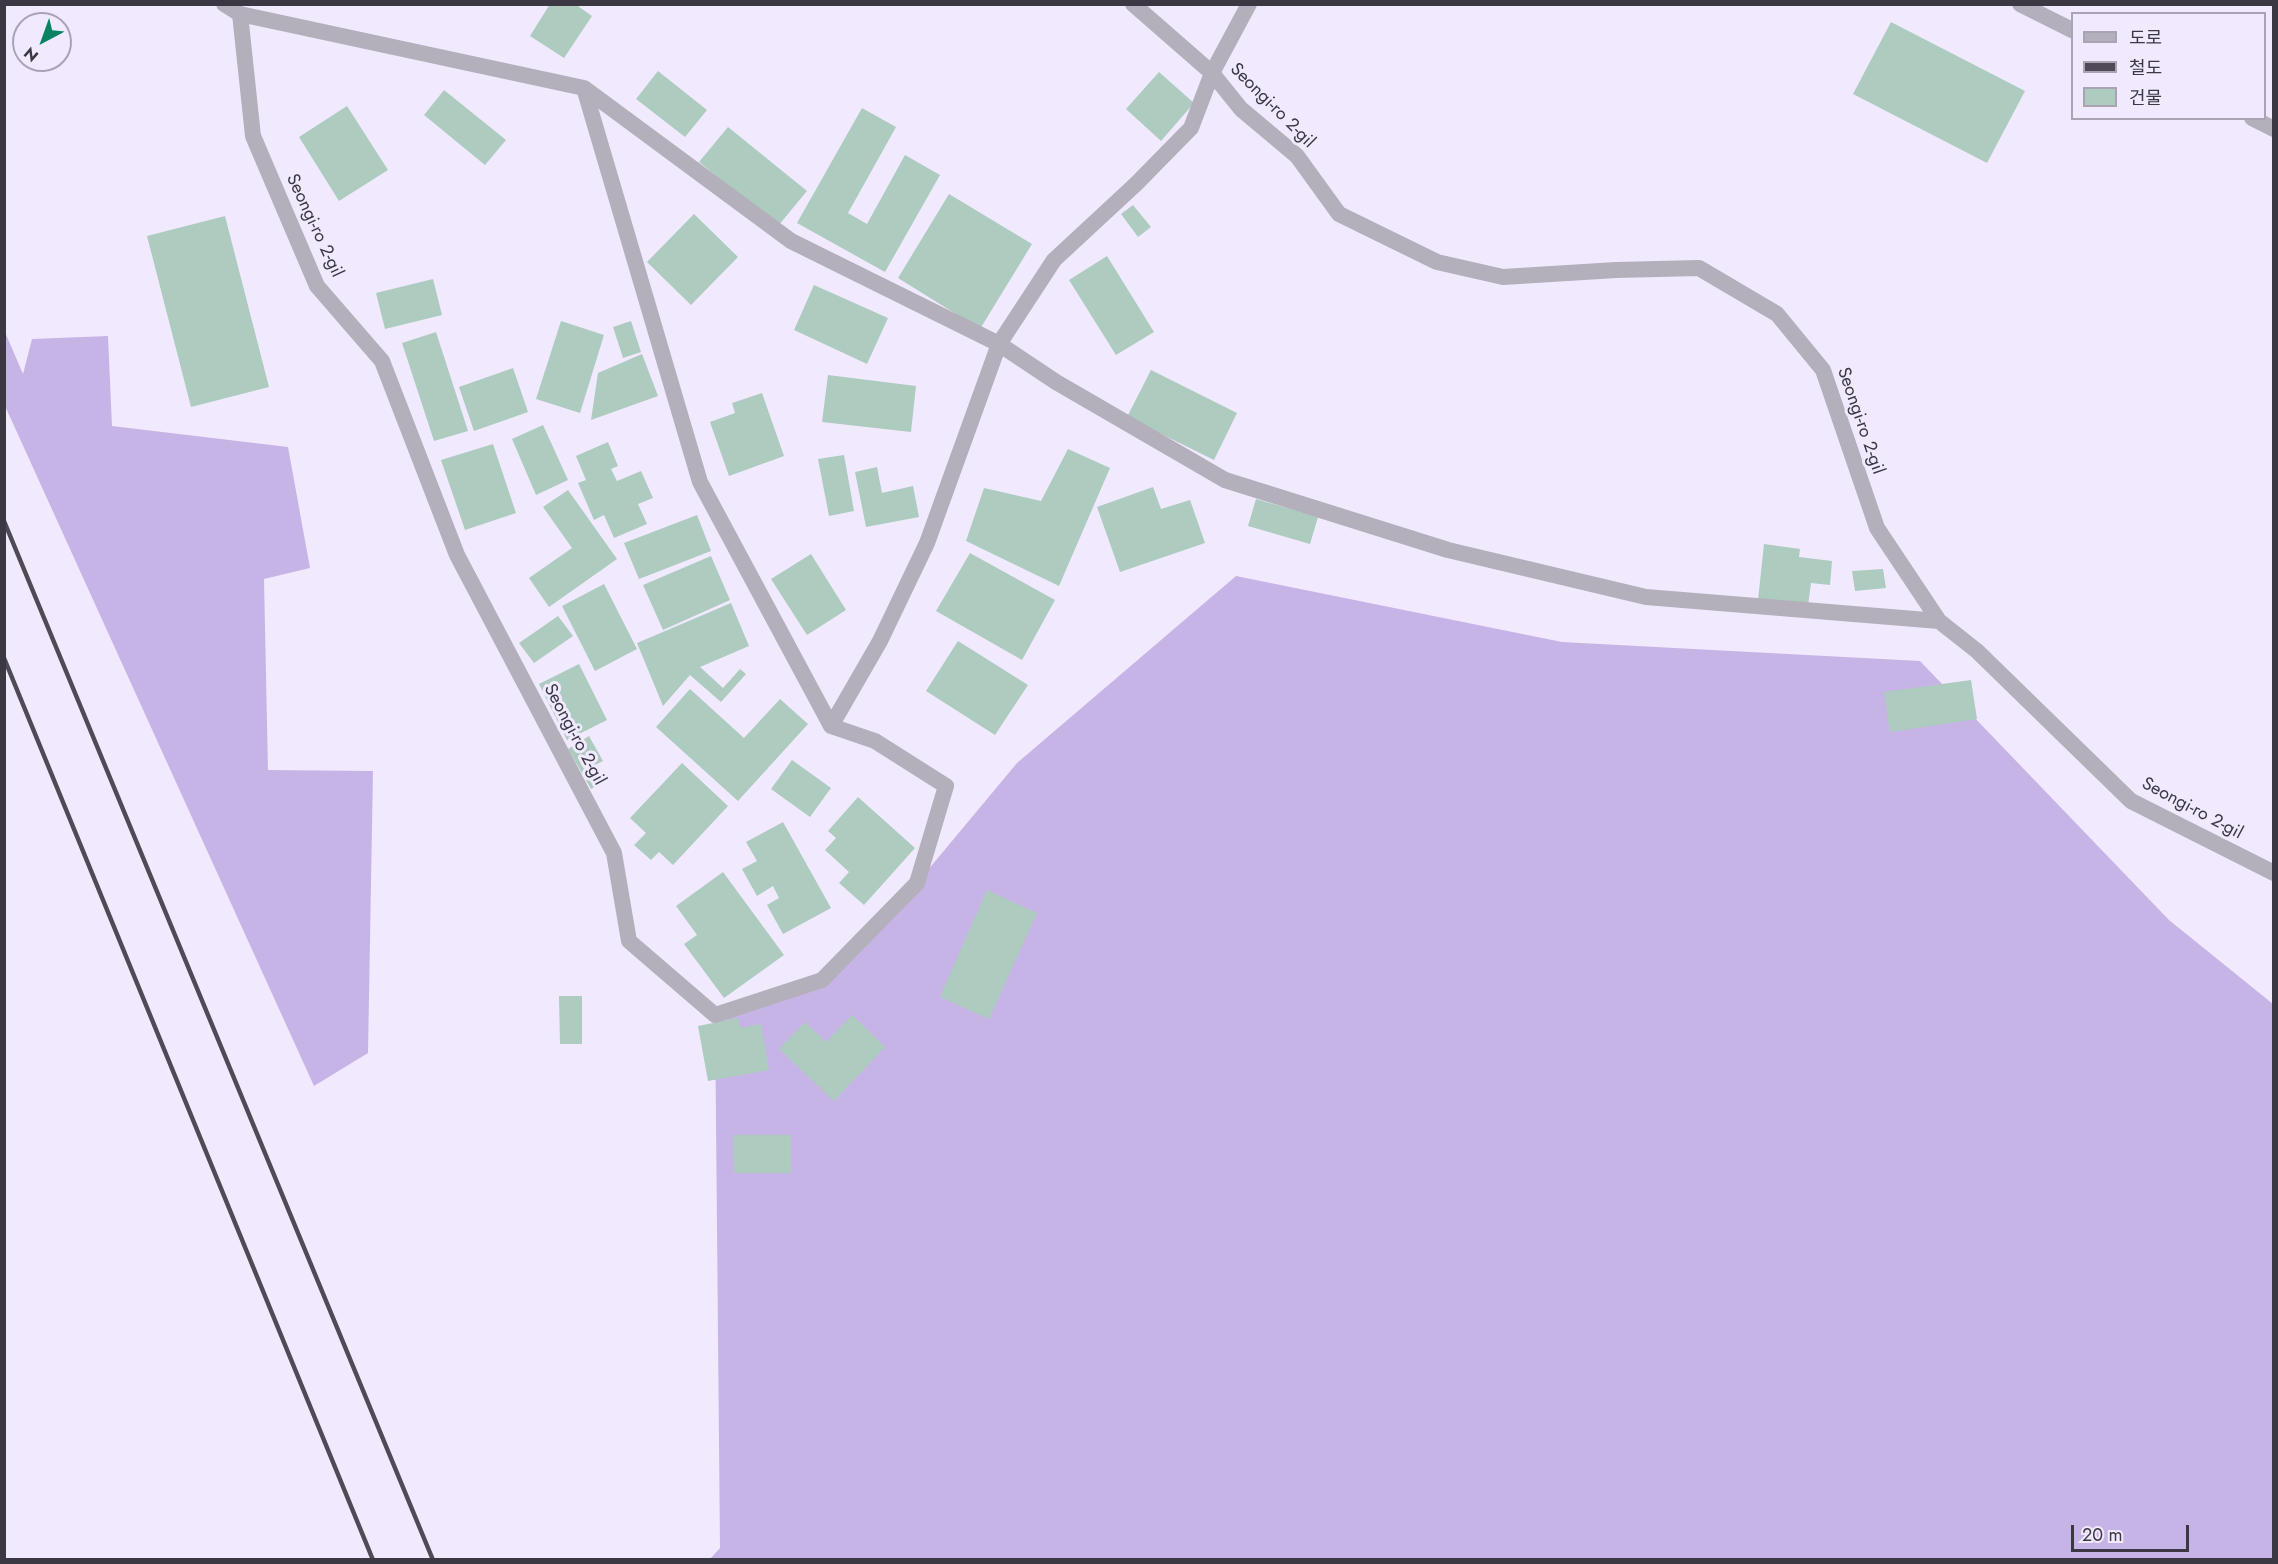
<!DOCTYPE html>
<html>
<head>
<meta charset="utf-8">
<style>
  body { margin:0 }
  #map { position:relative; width:2278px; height:1564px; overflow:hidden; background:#f1eaff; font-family:Jost,"Noto Sans KR",sans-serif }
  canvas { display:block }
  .frame { position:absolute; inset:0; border:6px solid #3c3843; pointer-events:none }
  .legend { position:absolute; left:2071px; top:12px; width:195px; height:108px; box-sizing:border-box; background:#f1eaff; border:2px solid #a9a3b4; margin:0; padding:8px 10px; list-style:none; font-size:18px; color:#3c3843 }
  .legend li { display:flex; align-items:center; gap:12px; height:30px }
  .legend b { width:30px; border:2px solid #a9a3b4 }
  .north { position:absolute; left:12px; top:12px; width:60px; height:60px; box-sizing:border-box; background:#f1eaff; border:2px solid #a9a3b4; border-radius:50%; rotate:221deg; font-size:16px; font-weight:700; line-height:24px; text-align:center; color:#3c3843 }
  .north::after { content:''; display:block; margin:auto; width:21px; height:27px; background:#0a8363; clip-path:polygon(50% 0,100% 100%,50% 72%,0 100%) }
  .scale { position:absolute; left:2071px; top:1525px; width:118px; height:27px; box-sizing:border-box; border:3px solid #3c3843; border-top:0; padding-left:8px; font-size:18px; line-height:21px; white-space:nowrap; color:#3c3843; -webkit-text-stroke:4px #f1eaff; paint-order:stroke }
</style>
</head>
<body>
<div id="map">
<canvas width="2278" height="1564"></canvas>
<div class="frame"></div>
<ul class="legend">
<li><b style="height:8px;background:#b3afbb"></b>도로</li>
<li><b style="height:8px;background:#4f4a56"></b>철도</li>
<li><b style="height:16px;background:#adcbbe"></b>건물</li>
</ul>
<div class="north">N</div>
<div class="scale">20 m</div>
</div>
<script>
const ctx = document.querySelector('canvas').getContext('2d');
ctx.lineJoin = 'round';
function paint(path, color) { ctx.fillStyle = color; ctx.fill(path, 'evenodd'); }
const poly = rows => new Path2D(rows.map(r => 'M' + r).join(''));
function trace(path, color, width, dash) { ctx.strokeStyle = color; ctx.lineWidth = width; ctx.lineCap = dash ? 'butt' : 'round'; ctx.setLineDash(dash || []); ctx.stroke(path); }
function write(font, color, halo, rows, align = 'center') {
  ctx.font = font + ' Jost,sans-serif'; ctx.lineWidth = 6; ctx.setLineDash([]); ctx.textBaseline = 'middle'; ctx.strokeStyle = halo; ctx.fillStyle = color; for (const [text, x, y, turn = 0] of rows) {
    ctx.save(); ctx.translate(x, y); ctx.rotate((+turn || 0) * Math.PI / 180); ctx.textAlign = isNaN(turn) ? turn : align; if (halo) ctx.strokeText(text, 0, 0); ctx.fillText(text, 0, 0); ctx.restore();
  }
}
paint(poly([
  [5,332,23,374,32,339,108,336,112,426,288,447,310,568,264,579,268,770,373,771,368,1053,314,1086,5,406],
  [1236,576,1562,642,1920,661,2169,920,2273,1004,2273,1559,709,1560,720,1548,715,1015,822,980,917,883,1017,763]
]), '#c7b4e6');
paint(poly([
  [550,4,575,4,592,16,564,58,530,36],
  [1891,22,2025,91,1987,163,1853,94],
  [658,71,707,110,685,137,636,99],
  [1159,72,1194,103,1161,141,1126,109],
  [444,90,506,140,485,165,424,115],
  [347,106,388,170,339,201,299,137],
  [862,108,896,127,848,213,867,224,905,155,940,175,885,272,797,223],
  [728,127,807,191,778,226,699,162],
  [949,194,1032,244,980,329,898,278],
  [1133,205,1151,227,1138,237,1121,214],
  [694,214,738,257,691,305,647,262],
  [225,216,269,387,191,407,147,236],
  [1107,256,1154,332,1116,355,1069,280],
  [433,279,442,315,385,329,376,293],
  [814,285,888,318,867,364,794,330],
  [561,321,604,335,580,413,536,399],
  [631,321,641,352,623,358,613,327],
  [436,332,468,431,434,441,402,343],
  [642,354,658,396,591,420,598,373],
  [513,368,528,412,474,431,459,387],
  [1151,370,1237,413,1214,460,1127,417],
  [828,375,916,386,911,432,822,422],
  [762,393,784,456,729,476,710,422,735,413,732,403],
  [543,425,568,480,536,495,512,439],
  [608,442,618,466,611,469,617,481,641,471,653,498,638,504,647,524,614,538,604,515,594,520,578,483,586,480,576,456],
  [493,444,516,513,465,530,441,460],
  [1068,449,1110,468,1059,586,966,541,984,488,1041,501],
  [844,455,854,511,829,516,818,459],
  [877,467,882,493,913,486,919,517,866,527,855,472],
  [1153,487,1161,509,1190,500,1205,543,1120,572,1097,507],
  [568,490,617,559,549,607,529,578,572,548,543,507],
  [1256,499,1318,517,1310,544,1248,526],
  [697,515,711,551,639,579,624,543],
  [1764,544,1800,549,1799,557,1832,561,1830,585,1811,583,1808,606,1758,600],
  [970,553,1055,600,1022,660,936,611],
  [811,554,846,610,807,635,771,579],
  [711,556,730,600,663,630,643,585],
  [1883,569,1886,588,1855,591,1852,571],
  [604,584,637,649,595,671,562,606],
  [731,603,749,646,700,667,723,688,740,669,746,674,721,702,690,675,663,706,637,643],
  [558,616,573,636,534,663,519,643],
  [958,641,1028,685,995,735,926,691],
  [579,664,607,720,567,740,539,684],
  [1971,680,1977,719,1890,732,1884,692],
  [690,689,744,738,780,699,808,724,738,801,656,727],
  [589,736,603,761,593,766,602,783,591,789,568,749],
  [792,760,831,788,810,817,771,789],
  [682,763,728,806,673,865,659,852,651,860,634,845,646,833,630,818],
  [858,797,915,848,864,905,839,883,849,872,825,850,836,838,828,831],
  [783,822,831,908,783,934,767,905,779,898,773,886,757,896,742,869,757,861,746,842],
  [723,872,784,955,724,998,684,944,697,935,676,906],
  [987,890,1037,913,989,1019,940,997],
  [559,996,582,996,582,1044,560,1044],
  [852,1015,885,1047,834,1101,779,1049,805,1022,826,1042],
  [738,1018,740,1028,761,1024,769,1070,708,1081,698,1026],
  [733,1135,791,1135,791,1173,734,1173]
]), '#adcbbe');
trace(poly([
  [224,4,240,14,584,88,700,482,831,726,875,741,946,786,917,883,822,980,715,1015,629,941,614,853,457,555,382,361,317,286,253,136,240,14],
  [1133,4,1212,73,1241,109,1297,156,1339,214,1437,262,1503,277,1616,270,1699,268,1777,314,1823,370,1877,528,1939,621,1977,651,2131,801,2274,873],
  [2020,4,2072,30],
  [1212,73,1191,128,1136,184,1054,260,999,344,1056,382,1225,480,1448,550,1646,597,1939,621],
  [584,88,791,241,999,344,927,543,880,641,831,726],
  [2252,118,2274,129]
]), '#b3afbb', 16);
trace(poly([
  [1212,73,1249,4]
]), '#b3afbb', 16);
trace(poly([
  [4,521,433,1560],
  [4,658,373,1560]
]), '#4f4a56', 4.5);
write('18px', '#3c3843', '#f1eaff', [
  ["Seongi-ro 2-gil",1272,106,45],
  ["Seongi-ro 2-gil",314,226,65],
  ["Seongi-ro 2-gil",1860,421,71],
  ["Seongi-ro 2-gil",574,735,62],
  ["Seongi-ro 2-gil",2192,809,28]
]);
</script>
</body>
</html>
